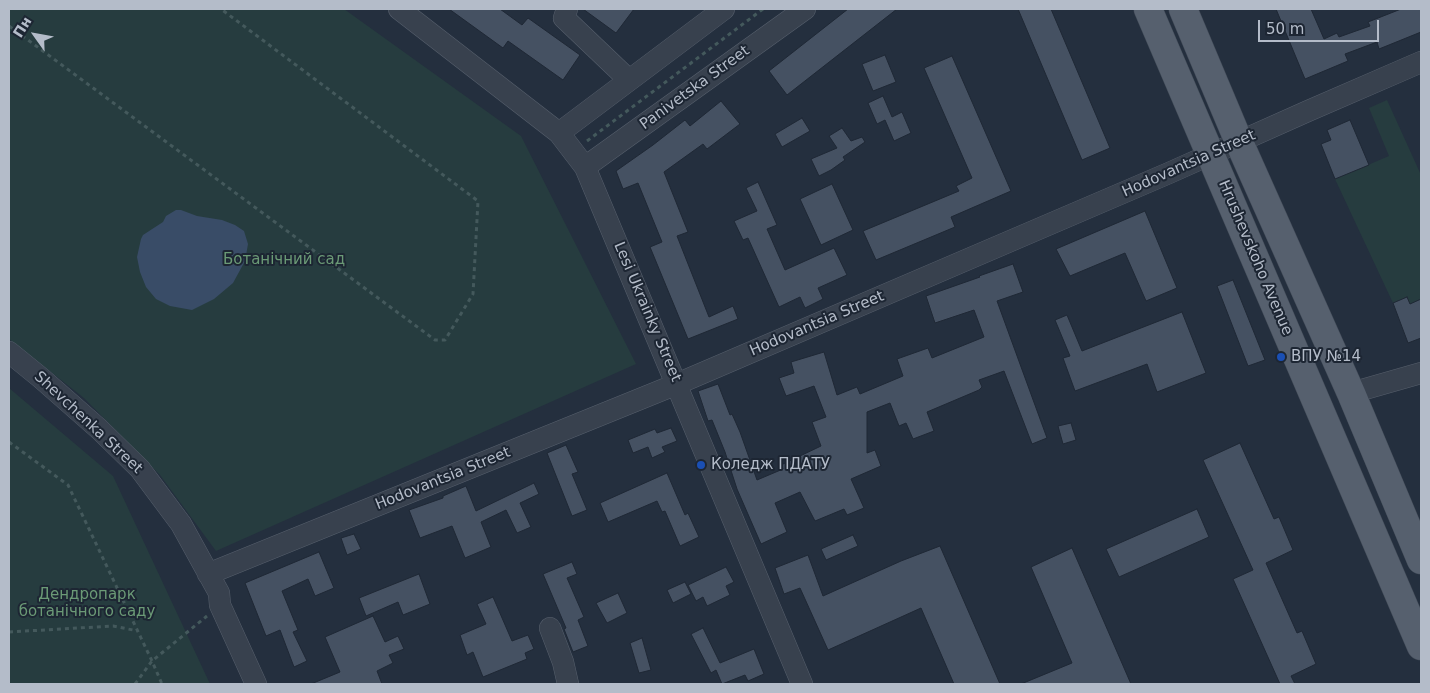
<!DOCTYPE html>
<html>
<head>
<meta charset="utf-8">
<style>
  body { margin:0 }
  #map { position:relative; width:1430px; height:693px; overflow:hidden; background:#242f3e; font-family:"DejaVu Sans",sans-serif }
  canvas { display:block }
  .frame { position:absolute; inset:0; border:10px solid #b4bcc9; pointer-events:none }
  .north { position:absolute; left:10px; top:10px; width:50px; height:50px; -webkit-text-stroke:4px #1d2633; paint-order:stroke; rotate:302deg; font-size:14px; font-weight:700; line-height:20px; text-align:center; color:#b4bcc9 }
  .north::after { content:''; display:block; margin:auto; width:18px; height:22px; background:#b4bcc9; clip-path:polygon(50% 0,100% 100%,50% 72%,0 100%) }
  .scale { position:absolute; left:1258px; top:20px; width:121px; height:22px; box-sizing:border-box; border:2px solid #b4bcc9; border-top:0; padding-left:6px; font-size:15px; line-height:18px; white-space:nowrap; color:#b4bcc9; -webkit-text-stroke:4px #1d2633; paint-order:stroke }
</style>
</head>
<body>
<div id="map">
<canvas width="1430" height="693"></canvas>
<div class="frame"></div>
<div class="north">Пн</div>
<div class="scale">50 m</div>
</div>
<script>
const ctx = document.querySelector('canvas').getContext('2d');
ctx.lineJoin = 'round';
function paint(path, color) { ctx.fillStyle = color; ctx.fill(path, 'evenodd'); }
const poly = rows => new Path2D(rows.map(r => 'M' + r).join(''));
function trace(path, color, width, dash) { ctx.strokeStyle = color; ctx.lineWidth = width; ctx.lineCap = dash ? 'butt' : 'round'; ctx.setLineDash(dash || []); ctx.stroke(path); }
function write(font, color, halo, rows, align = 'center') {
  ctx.font = font + ' "DejaVu Sans",sans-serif'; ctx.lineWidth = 4; ctx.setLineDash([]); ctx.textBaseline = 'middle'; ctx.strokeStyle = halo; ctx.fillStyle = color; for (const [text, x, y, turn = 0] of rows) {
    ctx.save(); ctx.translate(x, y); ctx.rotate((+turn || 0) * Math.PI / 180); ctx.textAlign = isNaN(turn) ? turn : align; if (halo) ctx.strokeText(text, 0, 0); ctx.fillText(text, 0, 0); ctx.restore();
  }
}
paint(poly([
  [9,9,344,9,521,136,636,364,216,551,160,475,84,398,9,339],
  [1387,100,1421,175,1421,299,1410,304,1407,297,1393,303,1335,179,1389,156,1369,108],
  [9,388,113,476,210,684,9,684]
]), '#263c3f');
paint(poly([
  [176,210,181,210,197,216,222,220,235,225,244,231,248,244,245,261,233,283,214,299,192,310,170,306,156,299,146,287,140,272,137,257,141,239,143,235,163,222,166,216]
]), '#394c67');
const building = poly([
  [449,9,500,9,522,25,528,18,580,55,563,80,508,41,503,48,449,9],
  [583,9,634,9,616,33,583,9],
  [848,9,897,9,787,95,769,71,848,9],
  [1018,9,1051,9,1110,148,1082,160,1018,9],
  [1276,9,1311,9,1324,39,1337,33,1339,37,1370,26,1368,22,1401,9,1421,9,1421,32,1379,49,1377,42,1345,54,1348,61,1305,79,1276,9],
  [885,55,896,82,873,91,862,64,885,55],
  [952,56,1011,191,951,217,955,227,876,260,863,231,959,191,956,186,972,178,924,68,952,56],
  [883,96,892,117,902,112,911,133,894,141,885,120,877,124,868,103,883,96],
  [721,101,740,124,707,149,703,144,664,172,688,232,677,236,709,317,733,306,738,319,688,339,650,247,662,242,638,183,623,189,616,171,653,145,685,120,690,126,721,101],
  [802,118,810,131,782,147,775,134,802,118],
  [1350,120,1369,165,1335,179,1321,144,1331,140,1327,130,1350,120],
  [842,128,851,141,862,137,865,142,843,157,845,160,831,170,819,176,811,159,837,148,829,136,842,128],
  [758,182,777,225,767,229,785,270,834,248,847,275,818,288,823,299,805,308,800,297,779,307,748,238,743,240,734,221,757,211,746,188,758,182],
  [832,184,853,230,821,245,800,199,832,184],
  [1145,211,1177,288,1146,301,1125,253,1070,276,1056,249,1145,211],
  [1013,264,1023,292,997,301,1047,438,1032,444,1004,371,979,380,982,387,979,390,927,412,934,431,913,439,906,423,899,426,890,403,867,412,867,453,875,450,881,466,851,479,864,508,847,515,844,509,815,521,800,492,775,503,787,532,761,544,737,489,725,452,712,420,708,421,698,391,718,384,730,415,732,414,740,432,757,480,783,469,781,465,821,446,812,422,826,417,814,386,786,396,779,378,794,373,791,362,824,352,837,395,857,387,860,394,903,376,897,359,928,348,932,358,984,337,974,310,935,323,926,296,980,277,979,276,1013,264],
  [1233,280,1265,360,1248,366,1217,286,1233,280],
  [1407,297,1410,304,1421,299,1421,338,1408,343,1393,303,1407,297],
  [1182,312,1206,373,1157,392,1147,364,1075,391,1063,358,1070,356,1055,320,1067,315,1082,351,1182,312],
  [1071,423,1076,440,1063,444,1058,426,1071,423],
  [671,428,677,441,662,447,665,452,652,458,648,447,633,453,628,440,655,429,657,433,671,428],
  [1240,443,1274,519,1279,517,1293,550,1266,563,1297,633,1302,631,1316,664,1291,676,1295,684,1280,684,1233,579,1253,570,1203,460,1240,443],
  [566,445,578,472,572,474,587,510,572,516,547,453,566,445],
  [667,473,685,515,688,513,699,537,680,546,665,511,662,512,657,501,608,522,600,503,667,473],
  [534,483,539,494,520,503,531,527,517,533,506,510,481,522,491,547,465,558,452,526,420,538,409,510,443,498,443,496,466,486,476,511,534,483],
  [1197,509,1209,537,1119,577,1106,549,1197,509],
  [354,534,361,549,347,555,341,538,354,534],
  [853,535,858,546,826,560,821,549,853,535],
  [940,546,1000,684,954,684,921,608,828,650,800,588,784,594,775,568,808,555,823,596,901,561,940,546],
  [1072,548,1131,684,1021,684,1072,663,1031,567,1072,548],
  [319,552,334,588,315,596,308,579,282,591,298,630,293,632,307,661,294,667,280,630,266,636,245,583,319,552],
  [572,562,577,574,567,578,584,617,578,620,588,646,573,652,564,629,566,628,543,574,572,562],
  [726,567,734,582,726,586,730,595,707,606,703,597,696,601,688,585,726,567],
  [419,574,430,604,403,615,398,602,366,616,359,598,419,574],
  [685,582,691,594,673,603,667,590,685,582],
  [618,593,627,613,607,623,596,603,618,593],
  [493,597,512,641,528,635,534,649,525,653,527,659,483,677,473,652,467,655,460,635,486,624,477,604,493,597],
  [373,616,385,642,398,636,404,649,389,655,393,663,377,671,382,684,311,684,340,672,325,637,373,616],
  [703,628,720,663,754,649,764,674,748,681,745,675,722,684,716,670,711,673,691,634,703,628],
  [642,638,651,670,639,673,630,643,642,638]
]);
paint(building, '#455162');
trace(building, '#1f2835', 1);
const minor = poly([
  [399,9,559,133,585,167,802,684],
  [567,9,564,18,629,80],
  [559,133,724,9],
  [585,167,805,9],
  [9,352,41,378,99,429,140,469,181,524,219,593,220,605,256,684],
  [1351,393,1421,373],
  [208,574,677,384,1169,173,1308,111,1421,62],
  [550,628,563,662,568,684]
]);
const major = poly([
  [1148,9,1421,646],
  [1183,9,1239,142,1351,393,1421,560]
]);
trace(minor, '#565f6c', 22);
trace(major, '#414a57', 29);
trace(poly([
  [9,26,435,340,445,340,473,294,478,201,221,9],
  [587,141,763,9],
  [9,442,68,485,152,661,162,684],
  [9,632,113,626,138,631],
  [135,684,152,661,207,616]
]), '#44595c', 3, [4, 4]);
trace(minor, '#38414e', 21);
trace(major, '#56606e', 28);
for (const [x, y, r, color] of [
  [1281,357,5,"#1a4fb4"],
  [701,465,5,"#1a4fb4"]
]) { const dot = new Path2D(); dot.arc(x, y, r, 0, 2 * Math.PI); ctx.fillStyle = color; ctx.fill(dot); trace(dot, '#1d2633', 2); }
write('15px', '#b4bcc9', '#1d2633', [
  ["Panivetska Street",695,88,-36],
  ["Hodovantsia Street",1189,164,-24],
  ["Hrushevskoho Avenue",1255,258,67],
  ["Lesi Ukrainky Street",647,312,67],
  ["Hodovantsia Street",817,324,-23],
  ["Shevchenka Street",88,423,43],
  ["Hodovantsia Street",443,479,-22]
]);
write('15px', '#6b9a76', '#1d2633', [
  ["Ботанічний сад",284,260],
  ["Дендропарк",87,595],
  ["ботанічного саду",87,612]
]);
write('15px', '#b4bcc9', '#1d2633', [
  ["ВПУ №14",1291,357],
  ["Коледж ПДАТУ",711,465]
], 'left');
</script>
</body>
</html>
